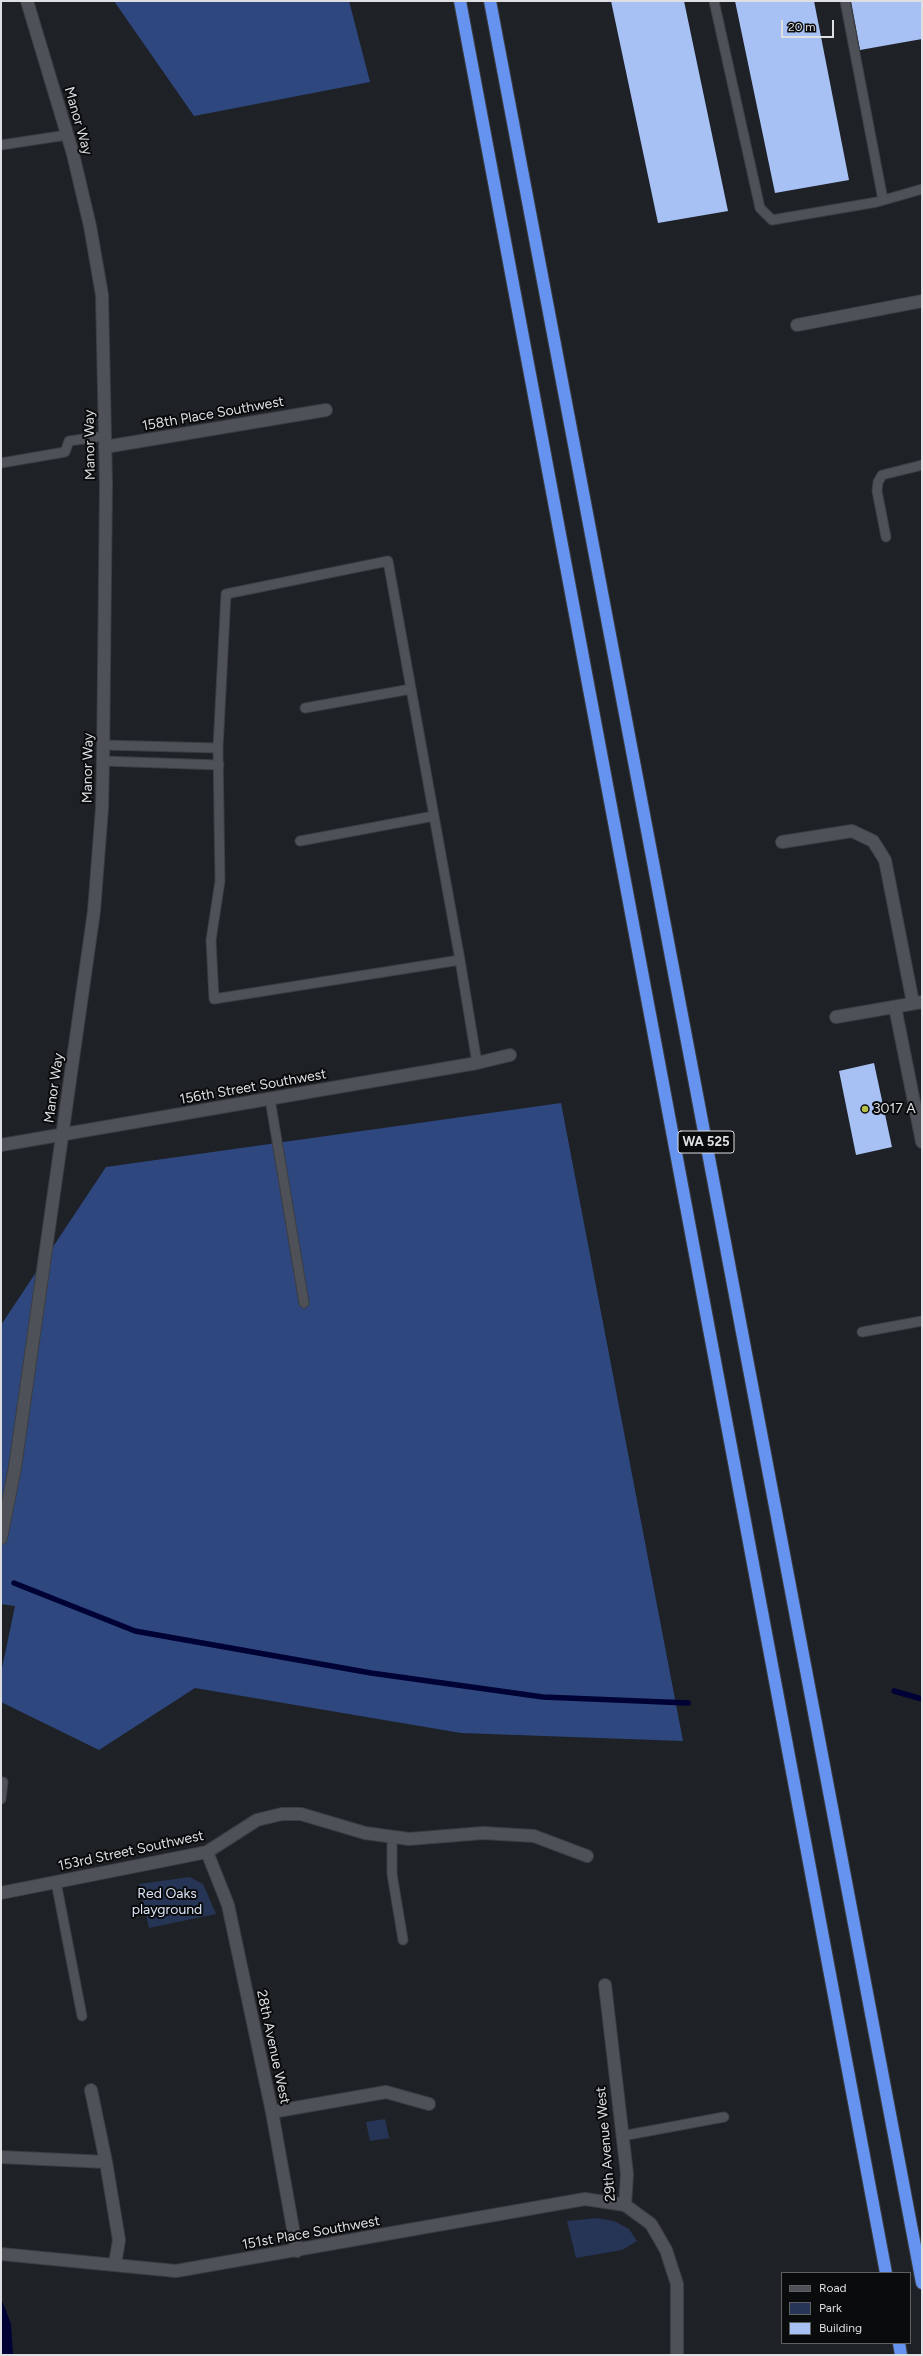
<!DOCTYPE html>
<html>
<head>
<meta charset="utf-8">
<style>
  body { margin:0 }
  #map { position:relative; width:923px; height:2356px; overflow:hidden; background:#1e2126; font-family:Figtree,sans-serif }
  canvas { display:block }
  .frame { position:absolute; inset:0; border:2px solid #dddfe2; pointer-events:none }
  .legend { position:absolute; left:781px; top:2272px; width:130px; height:72px; box-sizing:border-box; background:#090b0d; border:1px solid #5e6062; margin:0; padding:5px 7px; list-style:none; font-size:12px; color:#dddfe2 }
  .legend li { display:flex; align-items:center; gap:8px; height:20px }
  .legend b { width:20px; border:1px solid #5e6062 }
  .scale { position:absolute; left:781px; top:20px; width:53px; height:18px; box-sizing:border-box; border:2px solid #dddfe2; border-top:0; padding-left:5px; font-size:12px; line-height:14px; white-space:nowrap; color:#dddfe2; -webkit-text-stroke:3px #090b0d; paint-order:stroke }
</style>
</head>
<body>
<div id="map">
<canvas width="923" height="2356"></canvas>
<div class="frame"></div>
<ul class="legend">
<li><b style="height:5px;background:#4e5157"></b>Road</li>
<li><b style="height:11px;background:#263555"></b>Park</li>
<li><b style="height:11px;background:#a7c1f4"></b>Building</li>
</ul>
<div class="scale">20 m</div>
</div>
<script>
const ctx = document.querySelector('canvas').getContext('2d');
ctx.lineJoin = 'round';
function paint(path, color) { ctx.fillStyle = color; ctx.fill(path, 'evenodd'); }
const poly = rows => new Path2D(rows.map(r => 'M' + r).join(''));
function trace(path, color, width, dash) { ctx.strokeStyle = color; ctx.lineWidth = width; ctx.lineCap = dash ? 'butt' : 'round'; ctx.setLineDash(dash || []); ctx.stroke(path); }
function write(font, color, halo, rows, align = 'center') {
  ctx.font = font + ' Figtree,sans-serif'; ctx.lineWidth = 4; ctx.setLineDash([]); ctx.textBaseline = 'middle'; ctx.strokeStyle = halo; ctx.fillStyle = color; for (const [text, x, y, turn = 0] of rows) {
    ctx.save(); ctx.translate(x, y); ctx.rotate((+turn || 0) * Math.PI / 180); ctx.textAlign = isNaN(turn) ? turn : align; if (halo) ctx.strokeText(text, 0, 0); ctx.fillText(text, 0, 0); ctx.restore();
  }
}
paint(poly([
  [190,1877,203,1884,216,1914,149,1928,139,1884],
  [385,2119,389,2138,370,2141,366,2122],
  [597,2218,614,2221,629,2229,637,2241,622,2250,576,2258,567,2221]
]), '#263555');
paint(poly([
  [114,1,349,1,370,82,194,116],
  [561,1103,683,1741,461,1733,195,1688,99,1750,1,1702,1,1673,15,1606,1,1604,1,1325,106,1167]
]), '#2e487f');
paint(poly([
  [1,2298,11,2324,13,2355,1,2355]
]), '#000235');
trace(poly([
  [14,1583,135,1631,371,1673,543,1697,688,1703],
  [894,1691,922,1699]
]), '#000235', 5.5);
paint(poly([
  [611,1,684,1,728,211,658,223],
  [735,1,814,1,849,180,775,193],
  [851,1,922,1,922,39,860,50],
  [874,1063,892,1147,856,1155,839,1071]
]), '#a7c1f4');
const service = poly([
  [714,1,760,208,772,220,877,202,922,189],
  [845,1,883,200],
  [1,145,67,135],
  [1,463,65,452,69,441,105,436],
  [886,537,877,491,878,482,882,475,922,465],
  [305,708,411,689],
  [103,745,218,748],
  [103,761,219,765],
  [300,841,434,816],
  [460,960,214,999,211,940,220,881,218,748,226,594,388,561,460,960,477,1063],
  [270,1099,304,1303],
  [862,1332,922,1321],
  [1,1799,3,1782],
  [392,1837,392,1874,403,1940],
  [56,1882,82,2016],
  [622,2136,724,2117]
]);
const minor = poly([
  [797,325,922,301],
  [105,447,326,410],
  [782,842,852,831,873,841,885,860,913,1003],
  [895,1007,922,1142],
  [836,1017,922,1002],
  [1,1145,477,1063,510,1055],
  [207,1852,228,1905,272,2112,297,2251],
  [1,1893,207,1852,257,1820,282,1814,301,1814,365,1833,409,1839,483,1833,534,1836,587,1856],
  [605,1985,627,2174,625,2205],
  [91,2090,106,2162],
  [272,2112,386,2092,429,2104],
  [1,2157,106,2162,119,2240,115,2264],
  [1,2254,176,2271,585,2199,625,2205,651,2224,666,2250,677,2284,677,2355]
]);
const tertiary = poly([
  [1,1538,15,1467,94,911,102,808,103,761,106,485,102,295,90,226,73,154,27,1]
]);
const motorway = poly([
  [460,1,886,2273],
  [490,1,922,2283],
  [899,2343,901,2355]
]);
trace(service, '#3b3e42', 11);
trace(minor, '#3b3e42', 14);
trace(tertiary, '#3b3e42', 14);
trace(motorway, '#3b3e42', 14);
trace(service, '#4e5157', 9);
trace(minor, '#4e5157', 12);
trace(tertiary, '#4e5157', 12);
trace(motorway, '#6793f0', 12);
for (const [x, y, r, color] of [
  [865,1109,4,"#b7c148"]
]) { const dot = new Path2D(); dot.arc(x, y, r, 0, 2 * Math.PI); ctx.fillStyle = color; ctx.fill(dot); trace(dot, '#090b0d', 1.5); }
for (const [x, y, w] of [
  [706,1142,56]
]) { const box = new Path2D(); box.roundRect(x - w / 2, y - 11, w, 22, 3); ctx.fillStyle = '#090b0d'; ctx.fill(box); trace(box, '#dddfe2', 1); }
write('bold 13px', '#dddfe2', null, [
  ["WA 525",706,1142]
]);
write('14px', '#dddfe2', '#090b0d', [
  ["Manor Way",78,121,74],
  ["158th Place Southwest",213,414,-10],
  ["Manor Way",90,445,-91],
  ["Manor Way",88,768,-89],
  ["156th Street Southwest",253,1087,-10],
  ["Manor Way",54,1088,-82],
  ["153rd Street Southwest",131,1851,-12],
  ["28th Avenue West",273,2047,78],
  ["29th Avenue West",606,2144,-95],
  ["151st Place Southwest",311,2233,-10]
]);
write('14px', '#dddfe2', '#090b0d', [
  ["3017 A",873,1109]
], 'left');
write('14px', '#dbe4f6', '#090b0d', [
  ["Red Oaks",167,1894],
  ["playground",167,1910]
]);
</script>
</body>
</html>
